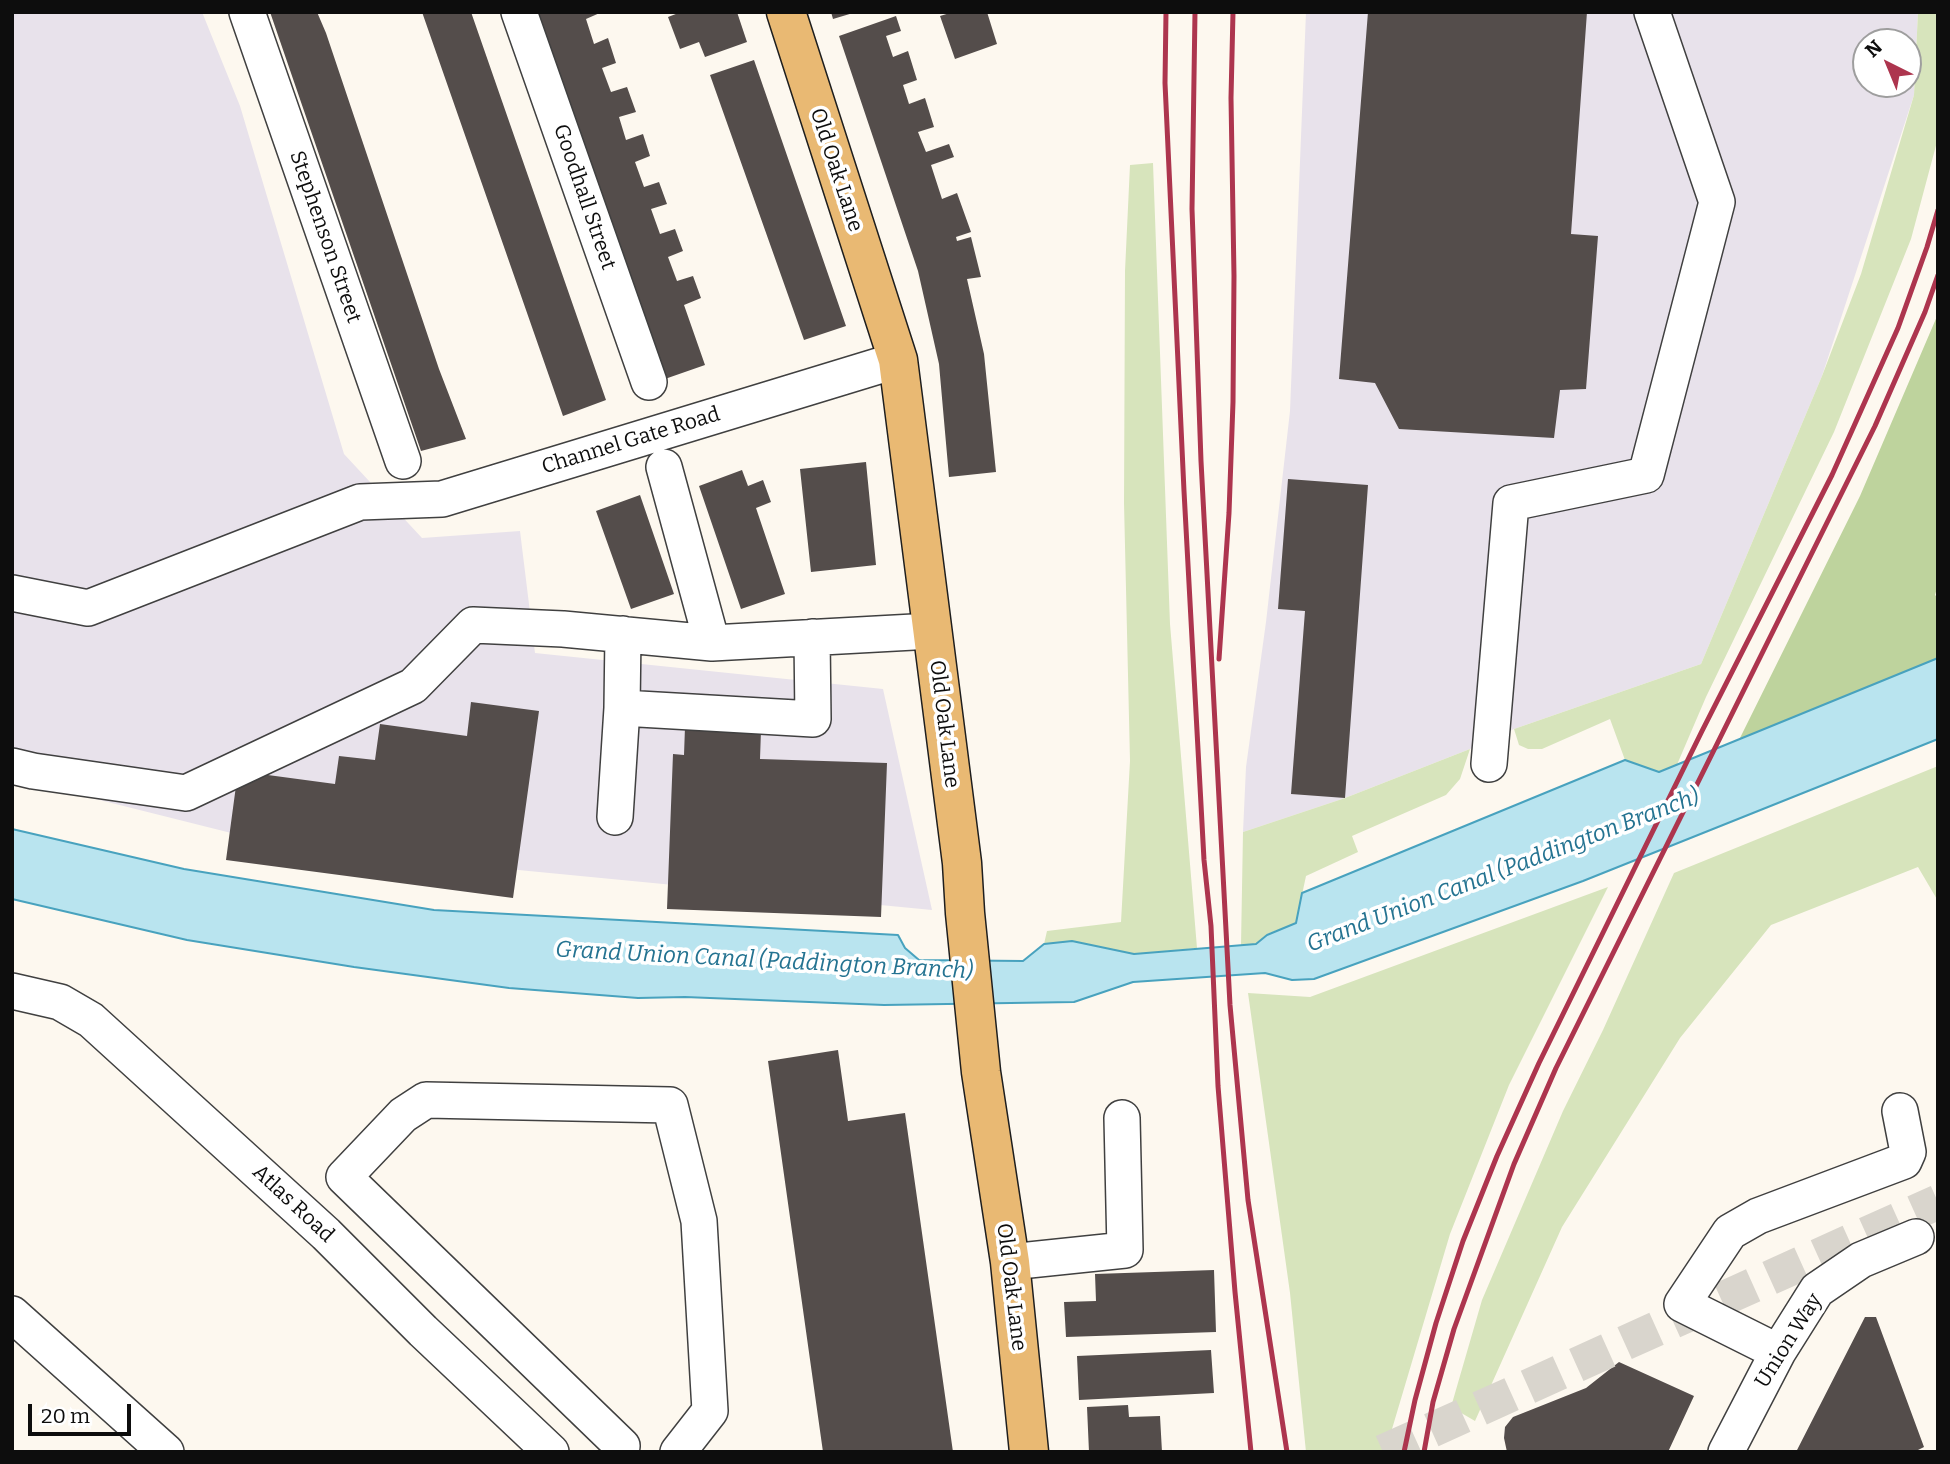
<!DOCTYPE html>
<html>
<head>
<meta charset="utf-8">
<style>
  body { margin:0 }
  #map { position:relative; width:1950px; height:1464px; overflow:hidden; background:#fdf8ef; font-family:Bitter,serif }
  canvas { display:block }
  .frame { position:absolute; inset:0; border:14px solid #0d0d0d; pointer-events:none }
  .north { position:absolute; left:1852px; top:28px; width:70px; height:70px; box-sizing:border-box; background:#fff; border:2px solid #9e9e9e; border-radius:50%; rotate:317deg; font-size:19px; font-weight:700; line-height:28px; text-align:center; color:#0d0d0d }
  .north::after { content:''; display:block; margin:auto; width:24px; height:32px; background:#ad354e; clip-path:polygon(50% 0,100% 100%,50% 72%,0 100%) }
  .scale { position:absolute; left:28px; top:1404px; width:103px; height:32px; box-sizing:border-box; border:4px solid #0d0d0d; border-top:0; padding-left:9px; font-size:21px; line-height:24px; white-space:nowrap; color:#0d0d0d; -webkit-text-stroke:5px #fff; paint-order:stroke }
</style>
</head>
<body>
<div id="map">
<canvas width="1950" height="1464"></canvas>
<div class="frame"></div>
<div class="north">N</div>
<div class="scale">20 m</div>
</div>
<script>
const ctx = document.querySelector('canvas').getContext('2d');
ctx.lineJoin = 'round';
function paint(path, color) { ctx.fillStyle = color; ctx.fill(path, 'evenodd'); }
const poly = rows => new Path2D(rows.map(r => 'M' + r).join(''));
function trace(path, color, width, dash) { ctx.strokeStyle = color; ctx.lineWidth = width; ctx.lineCap = dash ? 'butt' : 'round'; ctx.setLineDash(dash || []); ctx.stroke(path); }
function write(font, color, halo, rows, align = 'center') {
  ctx.font = font + ' Bitter,serif'; ctx.lineWidth = 7; ctx.setLineDash([]); ctx.textBaseline = 'middle'; ctx.strokeStyle = halo; ctx.fillStyle = color; for (const [text, x, y, turn = 0] of rows) {
    ctx.save(); ctx.translate(x, y); ctx.rotate((+turn || 0) * Math.PI / 180); ctx.textAlign = isNaN(turn) ? turn : align; if (halo) ctx.strokeText(text, 0, 0); ctx.fillText(text, 0, 0); ctx.restore();
  }
}
paint(poly([
  [12,12,202,12,240,106,344,454,422,538,520,531,535,653,883,689,932,910,291,848,12,778],
  [1306,12,1918,12,1914,95,1822,376,1701,664,1514,729,1470,749,1345,798,1243,832,1246,767,1266,622,1290,411],
  [1866,42,1908,42,1908,84,1866,84]
]), '#e8e2eb');
paint(poly([
  [1918,12,1938,12,1938,138,1911,239,1834,432,1706,697,1676,767,1659,773,1625,760,1610,719,1542,749,1528,749,1519,745,1514,729,1701,664,1822,376,1861,274,1914,95],
  [1153,163,1170,624,1197,948,1134,954,1072,941,1044,944,1047,931,1121,922,1130,761,1124,503,1125,271,1130,165],
  [1470,749,1460,779,1446,795,1352,836,1358,852,1306,876,1296,923,1267,934,1256,944,1241,945,1243,832,1345,798],
  [1938,766,1938,901,1918,867,1771,925,1680,1038,1562,1227,1475,1421,1451,1407,1482,1300,1563,1111,1603,1030,1674,873],
  [1608,887,1509,1085,1450,1234,1392,1429,1389,1452,1306,1452,1290,1293,1248,993,1310,997]
]), '#d7e4bc');
paint(poly([
  [1938,314,1938,585,1935,595,1938,598,1938,658,1739,740,1860,496]
]), '#bed39d');
const water = poly([
  [1938,658,1938,739,1583,881,1314,979,1292,980,1265,973,1133,982,1074,1002,884,1005,685,997,638,998,509,988,354,967,187,940,12,899,12,829,184,869,434,910,898,935,905,948,919,960,1023,961,1044,944,1072,941,1134,954,1256,944,1267,935,1296,923,1302,893,1625,760,1659,772,1938,658]
]);
paint(water, '#b9e4ef');
trace(water, '#48a2be', 2);
paint(poly([
  [270,12,317,12,326,33,439,369,466,439,421,451],
  [422,12,471,12,606,400,563,416],
  [534,12,602,12,586,19,594,44,608,38,616,63,602,68,611,92,627,87,636,112,619,117,626,140,643,134,650,156,635,162,644,187,659,182,667,204,651,209,660,234,675,229,683,251,668,257,677,281,693,276,701,298,684,305,705,365,662,380],
  [681,12,737,12,747,42,705,57,699,42,680,49,668,17],
  [831,12,853,12,853,13,833,19],
  [953,12,987,12,997,44,955,59,940,16],
  [1368,12,1587,12,1571,234,1598,236,1586,389,1560,390,1554,438,1399,429,1375,383,1339,379],
  [896,16,901,31,886,36,893,57,908,51,917,80,903,85,909,104,925,98,934,127,918,132,926,152,949,144,954,157,931,165,942,199,957,193,971,232,956,237,957,241,971,237,981,277,967,279,984,354,996,472,949,477,939,364,918,271,839,36],
  [754,60,846,326,804,340,710,75],
  [866,462,876,565,811,572,800,469],
  [742,470,748,486,763,480,771,502,756,508,785,594,741,609,699,486],
  [1288,479,1368,485,1345,798,1291,794,1305,611,1278,609],
  [640,495,674,594,631,609,596,511],
  [471,702,539,711,513,898,226,860,238,771,335,784,339,756,375,760,380,724,467,736],
  [685,727,761,730,760,759,887,763,881,917,667,909,673,754,684,755],
  [838,1050,848,1121,905,1113,953,1452,823,1452,768,1061],
  [1214,1270,1216,1332,1066,1337,1064,1302,1096,1301,1095,1274],
  [1865,1317,1876,1317,1924,1447,1914,1452,1796,1452],
  [1211,1350,1214,1393,1079,1400,1077,1356],
  [1619,1362,1694,1396,1668,1452,1507,1452,1504,1438,1505,1427,1513,1417,1586,1388],
  [1128,1405,1129,1417,1160,1416,1162,1452,1089,1452,1087,1407]
]), '#544d4b');
trace(poly([
  [1383,1452,1938,1202]
]), '#d9d5cd', 35, [35, 18]);
const minor = poly([
  [247,12,403,461],
  [519,12,649,382],
  [664,467,712,643],
  [12,593,88,608,360,502,442,499,898,360],
  [623,634,622,708,813,719,812,637],
  [1489,764,1511,503,1646,475,1717,202,1652,12],
  [12,766,33,771,186,793,413,686,473,625,563,629,712,643,932,631],
  [615,817,622,708],
  [12,991,60,1002,91,1020,326,1234,423,1331,551,1452],
  [1010,1262,1125,1250,1122,1118],
  [12,1314,166,1452],
  [1778,1352,1682,1304,1730,1232,1758,1216,1904,1161,1908,1152,1900,1111],
  [621,1452,622,1446,344,1177,403,1115,426,1100,670,1105,699,1221,710,1411,678,1452],
  [1726,1452,1778,1352,1817,1290,1861,1260,1916,1237]
]);
const major = poly([
  [786,12,898,360,962,863,965,913,981,1072,1010,1262,1029,1452]
]);
trace(minor, '#404040', 38);
trace(major, '#1e1e1e', 41);
trace(minor, '#fff', 35);
trace(major, '#e9b973', 38);
trace(poly([
  [1166,12,1165,83,1184,491,1204,860,1211,926,1218,1086,1235,1292,1251,1452],
  [1195,12,1192,209,1201,461,1230,1005,1248,1200,1287,1452],
  [1219,659,1229,513,1233,402,1234,276,1231,98,1233,12],
  [1404,1452,1415,1400,1436,1323,1463,1241,1497,1156,1539,1063,1702,731,1832,475,1898,328,1927,247,1938,210],
  [1424,1452,1433,1402,1454,1329,1514,1164,1556,1068,1875,426,1925,312,1938,275]
]), '#ad354e', 5);
write('21px', '#0d0d0d', '#fff', [
  ["Old Oak Lane",836,170,72],
  ["Goodhall Street",584,197,71],
  ["Stephenson Street",325,237,71],
  ["Channel Gate Road",631,441,-17],
  ["Old Oak Lane",944,724,83],
  ["Atlas Road",293,1204,43],
  ["Old Oak Lane",1011,1287,83],
  ["Union Way",1789,1341,-58]
]);
write('italic 23px', '#247391', '#fff', [
  ["Grand Union Canal (Paddington Branch)",1503,871,-21],
  ["Grand Union Canal (Paddington Branch)",764,961,3]
]);
</script>
</body>
</html>
